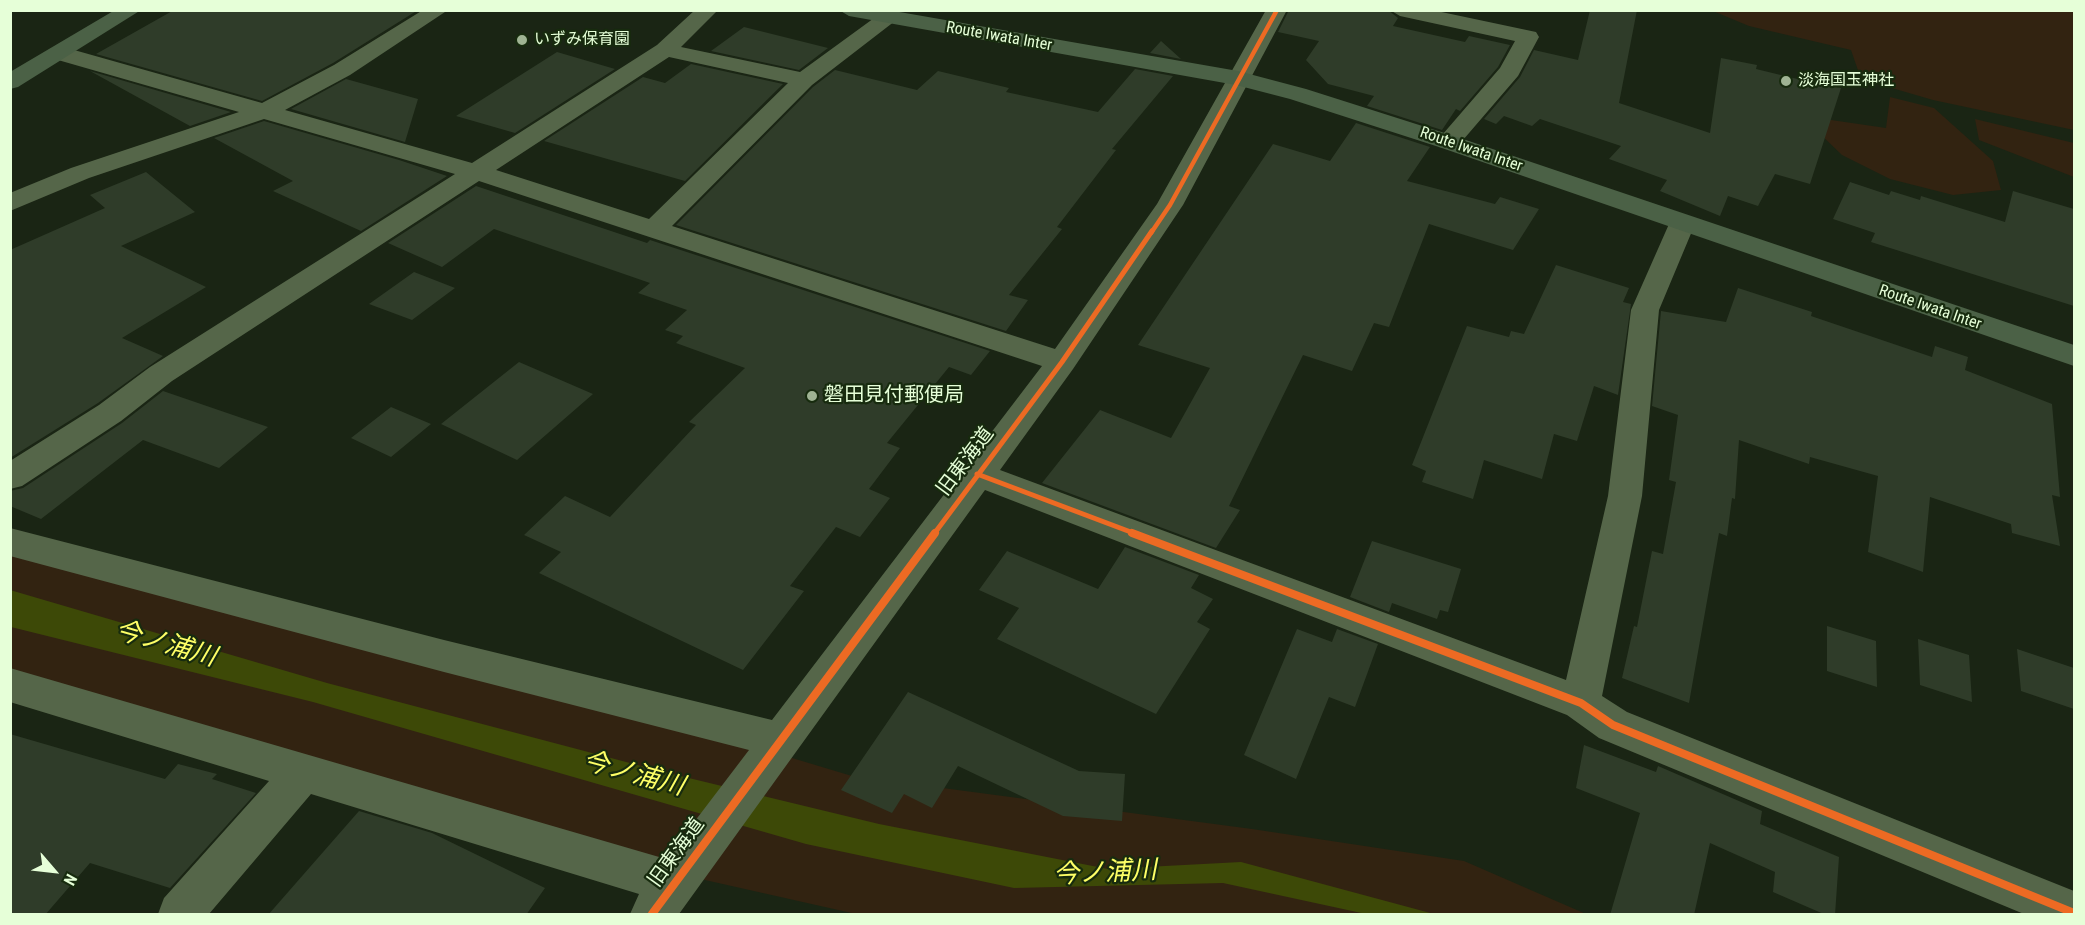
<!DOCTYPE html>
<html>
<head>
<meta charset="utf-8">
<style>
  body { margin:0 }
  #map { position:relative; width:2085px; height:925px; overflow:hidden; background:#1a2514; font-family:"Roboto Condensed",sans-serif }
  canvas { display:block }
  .frame { position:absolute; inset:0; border:12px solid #e6ffd8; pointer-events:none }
  .north { position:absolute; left:24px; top:841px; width:60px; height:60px; -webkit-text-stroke:4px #172b0e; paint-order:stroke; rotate:118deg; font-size:16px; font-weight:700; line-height:24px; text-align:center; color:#e6ffd8 }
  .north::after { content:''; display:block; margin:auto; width:21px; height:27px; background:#e6ffd8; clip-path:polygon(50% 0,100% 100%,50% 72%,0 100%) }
</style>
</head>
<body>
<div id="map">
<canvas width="2085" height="925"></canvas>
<div class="frame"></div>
<div class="north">N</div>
</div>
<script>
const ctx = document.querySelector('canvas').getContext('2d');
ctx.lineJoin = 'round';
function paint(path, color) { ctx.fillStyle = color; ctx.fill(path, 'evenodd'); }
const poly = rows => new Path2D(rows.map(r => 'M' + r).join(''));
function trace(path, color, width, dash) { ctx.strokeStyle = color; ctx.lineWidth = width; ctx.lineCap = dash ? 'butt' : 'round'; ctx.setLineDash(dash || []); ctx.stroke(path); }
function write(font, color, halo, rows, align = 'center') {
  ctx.font = font + ' "Roboto Condensed","Noto Sans JP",sans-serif'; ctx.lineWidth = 4.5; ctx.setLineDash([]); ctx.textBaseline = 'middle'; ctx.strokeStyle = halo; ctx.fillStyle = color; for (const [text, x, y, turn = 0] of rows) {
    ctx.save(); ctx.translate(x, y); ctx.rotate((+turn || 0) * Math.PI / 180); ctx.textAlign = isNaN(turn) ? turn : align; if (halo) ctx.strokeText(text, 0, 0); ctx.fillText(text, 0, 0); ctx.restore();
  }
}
paint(poly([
  [1713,11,2074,11,2074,130,1933,100,1861,79,1851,50,1749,26],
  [1890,97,1934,108,1993,161,2001,190,1953,195,1890,179,1842,155,1816,130,1790,114,1886,128],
  [1975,119,2074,143,2074,177,1979,140],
  [10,541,489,667,852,776,1252,829,1464,861,1586,914,856,914,625,862,11,686]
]), '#322311');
paint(poly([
  [10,590,327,683,664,772,879,824,1108,869,1241,862,1434,914,1366,914,1223,883,1014,888,806,844,313,702,11,627]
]), '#3d4907');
paint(poly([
  [174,10,418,10,333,63,262,101,96,54],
  [1289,10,1388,10,1398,18,1393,26,1465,42,1469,36,1510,45,1498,67,1460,111,1456,109,1442,130,1367,106,1374,96,1328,84,1306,60,1319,41,1278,32],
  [1590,10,1637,10,1619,103,1710,133,1721,58,1757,65,1756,69,1793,78,1841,88,1810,184,1775,174,1758,206,1728,196,1720,216,1660,191,1667,180,1609,159,1621,146,1540,119,1532,126,1504,116,1496,124,1484,119,1520,77,1534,50,1578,60],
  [744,27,828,48,799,70,711,51],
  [1161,41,1181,59,1150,53],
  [557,52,615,69,515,133,456,116],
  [691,64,783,84,685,181,544,141,643,77,665,83],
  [1135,69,1173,76,1112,149,1116,150,1057,227,1062,229,1009,295,1028,300,1006,331,676,225,813,87,835,70,917,90,938,71,1009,88,1006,92,1098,112],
  [90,71,231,112,190,126],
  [346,79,418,99,405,142,291,109],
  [264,121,399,160,447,176,361,231,273,191,293,181,214,138],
  [1356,123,1430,147,1407,181,1495,204,1500,197,1539,209,1513,250,1429,224,1389,327,1374,323,1352,371,1303,355,1229,506,1240,510,1216,548,1042,483,1100,410,1171,438,1210,368,1138,345,1273,144,1330,161],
  [146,172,195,212,121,246,206,287,122,338,163,356,98,403,10,458,10,250,105,208,90,195],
  [1850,182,1889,195,1891,191,1920,200,1921,196,2005,222,2013,191,2074,209,2074,306,1871,242,1875,233,1833,219],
  [476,186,647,243,650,240,990,351,971,375,949,367,887,443,900,448,869,489,890,498,860,537,836,527,790,586,804,591,743,670,539,573,561,552,524,535,565,496,610,517,696,425,689,422,745,368,676,343,683,336,665,330,687,310,638,293,650,283,494,229,442,267,388,243],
  [1556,265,1629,288,1623,302,1631,304,1618,395,1594,386,1577,441,1554,434,1542,479,1484,460,1473,499,1422,482,1426,471,1412,465,1467,326,1509,337,1511,331,1524,334],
  [414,272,455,288,412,320,369,304],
  [1738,288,1812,312,1811,316,1932,357,1935,346,1968,357,1965,370,2052,404,2060,497,2052,495,2060,546,2012,533,2011,524,1930,497,1923,572,1868,552,1878,476,1810,457,1809,464,1739,440,1735,499,1732,498,1727,536,1719,533,1689,703,1622,678,1634,626,1637,627,1652,551,1663,554,1676,482,1669,480,1678,415,1652,406,1661,311,1726,322],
  [519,362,593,394,517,460,441,424],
  [163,391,268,427,219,468,143,440,41,519,10,506,10,491,23,488,122,423],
  [391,407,431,424,391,457,351,438],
  [1372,541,1461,569,1448,612,1440,610,1437,619,1392,603,1389,612,1350,597],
  [1125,547,1199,575,1191,588,1213,599,1197,622,1210,629,1156,714,997,639,1019,608,979,590,1007,551,1098,589],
  [1827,626,1876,641,1877,687,1827,671],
  [1297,629,1332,642,1337,629,1378,644,1355,707,1329,697,1296,779,1244,755],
  [1918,639,1969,655,1972,702,1920,685],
  [2017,649,2074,668,2074,709,2021,691],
  [908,692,1079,771,1125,774,1122,821,1063,816,958,766,932,808,904,794,892,813,841,790],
  [10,734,165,779,178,764,217,774,212,779,256,793,170,888,90,863,45,915,10,915],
  [1584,745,1656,772,1658,766,1762,811,1760,824,1839,857,1835,915,1826,915,1773,892,1775,872,1710,843,1694,915,1610,915,1640,813,1576,788],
  [359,811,432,833,545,888,526,915,268,915]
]), '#2f3c29');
paint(poly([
  [423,10,448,10,350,75,285,110,472,163,657,45,695,10,718,10,681,47,800,72,881,13,895,13,899,17,895,21,812,85,672,226,1055,349,1157,204,1266,10,1287,10,1183,205,1073,369,1000,470,1566,680,1608,496,1631,310,1669,224,1673,218,1682,216,1691,218,1695,224,1659,310,1642,496,1602,696,1627,712,2074,891,2074,914,2024,914,1599,738,1567,715,985,490,679,914,630,914,639,894,311,794,209,914,158,914,164,898,269,781,10,702,10,668,666,859,749,750,444,672,10,556,10,528,444,640,772,720,1042,366,479,181,172,381,121,421,22,486,10,489,10,461,99,405,150,367,455,174,264,119,89,178,10,211,10,193,71,168,239,112,51,58,48,53,51,48,67,48,262,103,334,65,423,10],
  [669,57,788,83,649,219,496,170,669,57],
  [1390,10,1432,10,1536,32,1539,37,1518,76,1457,147,1448,149,1439,147,1436,142,1500,68,1515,41,1400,16,1390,10]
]), '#556649');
paint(poly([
  [115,10,141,10,18,87,10,89,10,72,115,10],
  [839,10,888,10,1238,71,1306,89,1457,137,2074,345,2074,366,1439,147,1290,99,1236,85,849,16,839,10]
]), '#4b6146');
trace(poly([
  [1151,233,1170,205,1277,10]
]), '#ed6a23', 4.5);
trace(poly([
  [977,474,1136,534],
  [934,534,1062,362,1152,231]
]), '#ed6a23', 5);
trace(poly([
  [1132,533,1581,703,1613,725,2074,913],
  [652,914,935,533]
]), '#ed6a23', 8);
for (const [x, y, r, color] of [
  [522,40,6,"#9fb393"],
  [1786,81,6,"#9fb393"],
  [812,396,6,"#9fb393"]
]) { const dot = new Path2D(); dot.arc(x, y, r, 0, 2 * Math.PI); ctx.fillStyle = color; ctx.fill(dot); trace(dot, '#172b0e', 2); }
write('16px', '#e6ffd8', '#172b0e', [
  ["Route Iwata Inter",999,37,10],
  ["Route Iwata Inter",1471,150,19],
  ["Route Iwata Inter",1930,308,19]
]);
write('16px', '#e6ffd8', '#172b0e', [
  ["いずみ保育園",534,40],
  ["淡海国玉神社",1798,81]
], 'left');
write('20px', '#e6ffd8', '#172b0e', [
  ["磐田見付郵便局",824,396]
], 'left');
write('20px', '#e6ffd8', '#172b0e', [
  ["旧東海道",966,462,-53],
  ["旧東海道",677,853,-54]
]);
write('italic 26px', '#feff66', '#172b0e', [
  ["今ノ浦川",165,645,16],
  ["今ノ浦川",633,775,15],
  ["今ノ浦川",1105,874,-3]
]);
</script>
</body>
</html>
